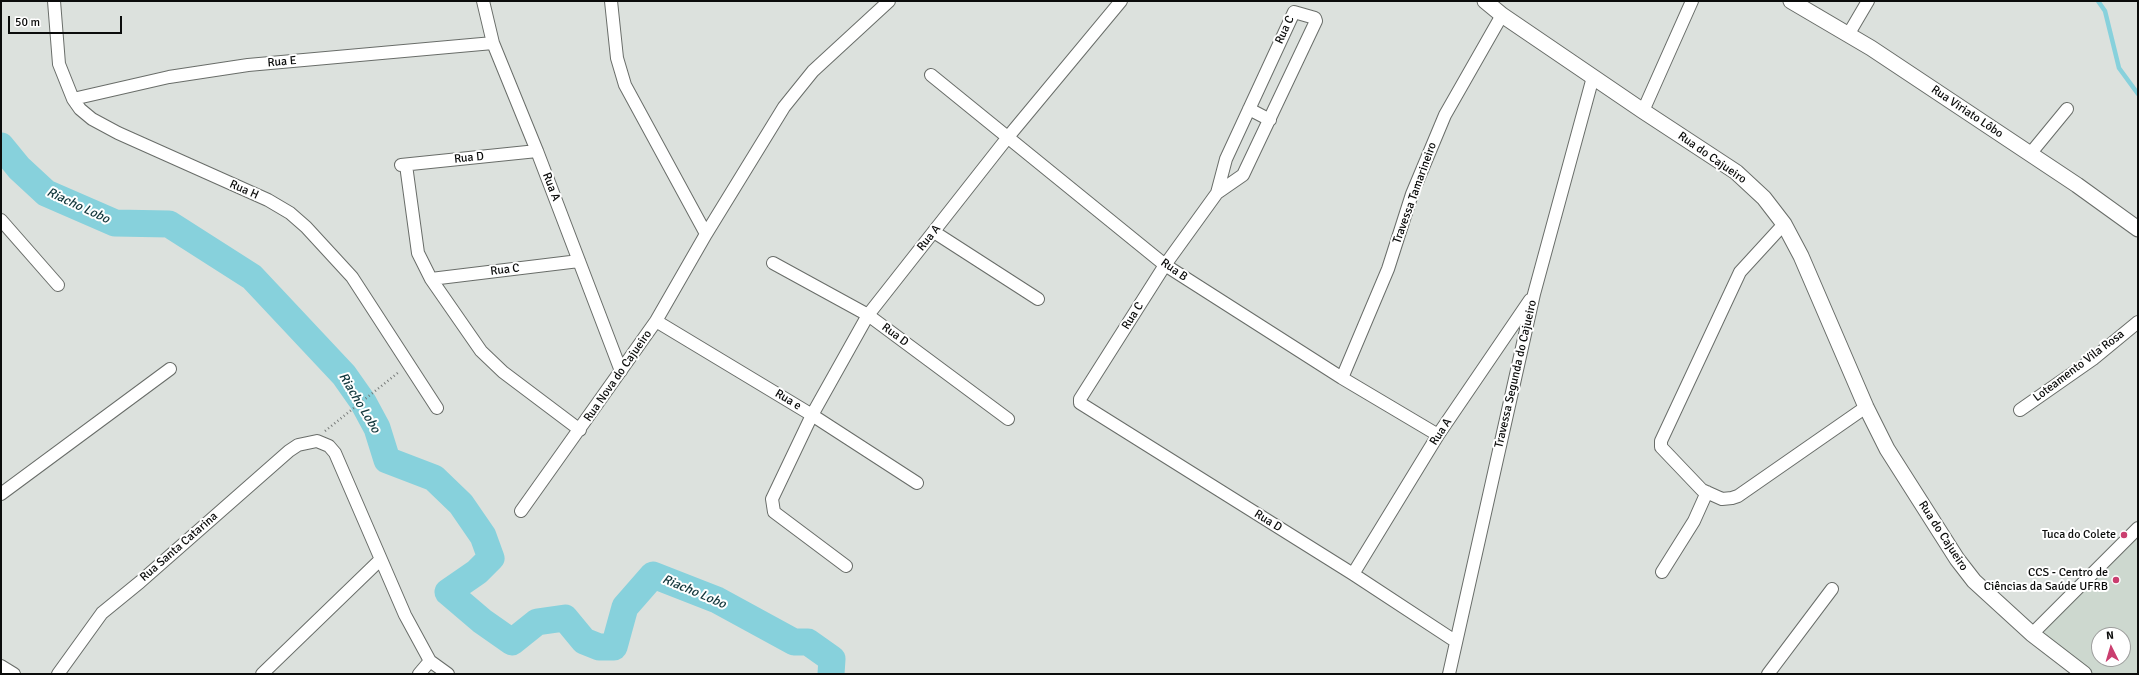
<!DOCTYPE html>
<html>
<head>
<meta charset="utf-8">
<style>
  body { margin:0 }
  #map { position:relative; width:2139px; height:675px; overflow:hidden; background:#dce1dd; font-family:Signika,sans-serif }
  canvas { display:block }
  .frame { position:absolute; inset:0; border:2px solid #0b0c0b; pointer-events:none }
  .north { position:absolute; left:2091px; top:627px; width:40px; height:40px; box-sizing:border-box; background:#fff; border:1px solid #9d9e9d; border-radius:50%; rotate:355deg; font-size:11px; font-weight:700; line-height:16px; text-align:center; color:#0b0c0b }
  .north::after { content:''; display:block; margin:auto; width:14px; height:18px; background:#ca3e6f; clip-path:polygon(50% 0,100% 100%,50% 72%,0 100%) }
  .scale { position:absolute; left:8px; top:16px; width:114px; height:18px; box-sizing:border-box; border:2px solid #0b0c0b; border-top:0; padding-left:5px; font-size:12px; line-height:14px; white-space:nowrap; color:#0b0c0b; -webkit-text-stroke:3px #fff; paint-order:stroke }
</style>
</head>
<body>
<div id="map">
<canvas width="2139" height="675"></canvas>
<div class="frame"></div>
<div class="north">N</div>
<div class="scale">50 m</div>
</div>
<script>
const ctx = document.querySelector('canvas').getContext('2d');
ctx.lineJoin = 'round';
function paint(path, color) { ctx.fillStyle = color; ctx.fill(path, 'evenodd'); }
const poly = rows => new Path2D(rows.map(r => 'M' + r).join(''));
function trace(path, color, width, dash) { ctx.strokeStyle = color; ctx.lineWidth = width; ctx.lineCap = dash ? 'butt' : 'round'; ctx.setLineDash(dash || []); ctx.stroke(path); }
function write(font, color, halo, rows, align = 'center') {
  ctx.font = font + ' Signika,sans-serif'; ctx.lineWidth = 4; ctx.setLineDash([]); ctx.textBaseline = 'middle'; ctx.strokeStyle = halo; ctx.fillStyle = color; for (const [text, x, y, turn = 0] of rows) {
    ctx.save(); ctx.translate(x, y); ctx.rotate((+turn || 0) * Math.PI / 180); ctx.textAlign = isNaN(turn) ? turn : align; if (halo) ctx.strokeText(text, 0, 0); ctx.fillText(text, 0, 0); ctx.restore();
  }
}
paint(poly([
  [2138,535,2138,674,2093,674,2040,634],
  [2099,635,2123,635,2123,659,2099,659]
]), '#cdd8cf');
trace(poly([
  [2098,1,2105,11,2119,68,2138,94]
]), '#87d1dc', 4.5);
trace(poly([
  [1,146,19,168,46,193,115,223,169,224,252,277,344,375,363,402,377,428,387,460,434,478,461,504,483,536,491,558,477,572,448,592,482,621,512,642,537,622,565,618,584,641,599,647,614,647,625,607,653,575,717,600,794,642,808,642,832,659,831,674]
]), '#87d1dc', 27);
const minor = poly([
  [54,1,59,64,73,99,80,109,92,119,118,133,268,200,290,213,306,227,352,277,437,408],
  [483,1,493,43,537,151,621,371],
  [611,1,617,58,625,85,706,234],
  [1848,35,1868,1],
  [931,75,1165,265,1342,378,1438,435],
  [73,99,169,77,248,65,493,43],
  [1249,109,1270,120],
  [1643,111,1692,1],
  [2030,154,2067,109],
  [401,165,537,151],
  [406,165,418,253,431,279,481,351,503,372,580,430],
  [1217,193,1226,159,1294,12,1315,18,1316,21,1243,175,1217,193,1165,265,1080,399,1080,403,1353,574,1455,641],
  [1,220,58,285],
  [1784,224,1740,272,1661,441,1661,447,1702,490,1722,499,1732,498,1738,496,1866,407],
  [934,232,1038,299],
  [773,263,868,315,1008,419],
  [431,279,579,261],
  [656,321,812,415,917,483],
  [1342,378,1388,269,1412,194,1445,115,1502,15],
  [2020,410,2093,359,2138,322],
  [1,494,170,369],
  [521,511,656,321,706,234,784,107,813,71,889,1],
  [846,566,774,512,772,499,812,415,868,315,1008,137,1121,1],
  [1662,572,1694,521,1707,492],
  [1353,574,1438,435,1530,300],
  [2032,634,2138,528],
  [1,666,14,674],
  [58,674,102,613,140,582,289,451,298,445,317,441,329,446,335,453,405,615,430,661,448,674],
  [262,674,380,560],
  [419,674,430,661],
  [1449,674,1534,294,1593,77],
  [1768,674,1832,589]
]);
const tertiary = poly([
  [1485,1,1502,15,1643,111,1736,172,1764,198,1784,224,1801,256,1866,407,1887,449,1957,559,1974,581,2032,634,2084,674],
  [1791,1,1871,48,2077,185,2138,229]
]);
trace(minor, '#696d69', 14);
trace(tertiary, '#696d69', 17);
trace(poly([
  [325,431,399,372]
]), '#767977', 2.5, [1, 3]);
trace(minor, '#fff', 12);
trace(tertiary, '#fff', 15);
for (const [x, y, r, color] of [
  [2124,535,4,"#ca3e6f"],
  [2116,580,4,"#ca3e6f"]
]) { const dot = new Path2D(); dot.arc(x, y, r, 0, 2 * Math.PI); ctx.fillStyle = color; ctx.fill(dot); trace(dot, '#fff', 1.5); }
write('12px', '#0b0c0b', '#fff', [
  ["Rua C",1285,30,-65],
  ["Rua E",282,62,-5],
  ["Rua Viriato Lôbo",1967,112,34],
  ["Rua D",469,158,-6],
  ["Rua do Cajueiro",1712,158,35],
  ["Rua A",551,187,69],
  ["Rua H",244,190,24],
  ["Travessa Tamarineiro",1415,193,-70],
  ["Rua A",929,238,-51],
  ["Rua C",505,270,-7],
  ["Rua B",1174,270,35],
  ["Rua C",1133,316,-58],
  ["Rua D",895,335,37],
  ["Loteamento Vila Rosa",2079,366,-37],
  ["Travessa Segunda do Cajueiro",1516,374,-77],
  ["Rua Nova do Cajueiro",618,376,-55],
  ["Rua e",788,400,31],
  ["Rua A",1441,432,-57],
  ["Rua D",1268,521,32],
  ["Rua do Cajueiro",1943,536,57],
  ["Rua Santa Catarina",179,547,-41]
]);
write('12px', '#0b0c0b', '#fff', [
  ["Tuca do Colete",2116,535],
  ["CCS - Centro de",2108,573],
  ["Ciências da Saúde UFRB",2108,587]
], 'right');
write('italic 13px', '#12373c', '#fff', [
  ["Riacho Lobo",78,206,25],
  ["Riacho Lobo",359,403,59],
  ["Riacho Lobo",694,592,23]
]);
</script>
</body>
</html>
